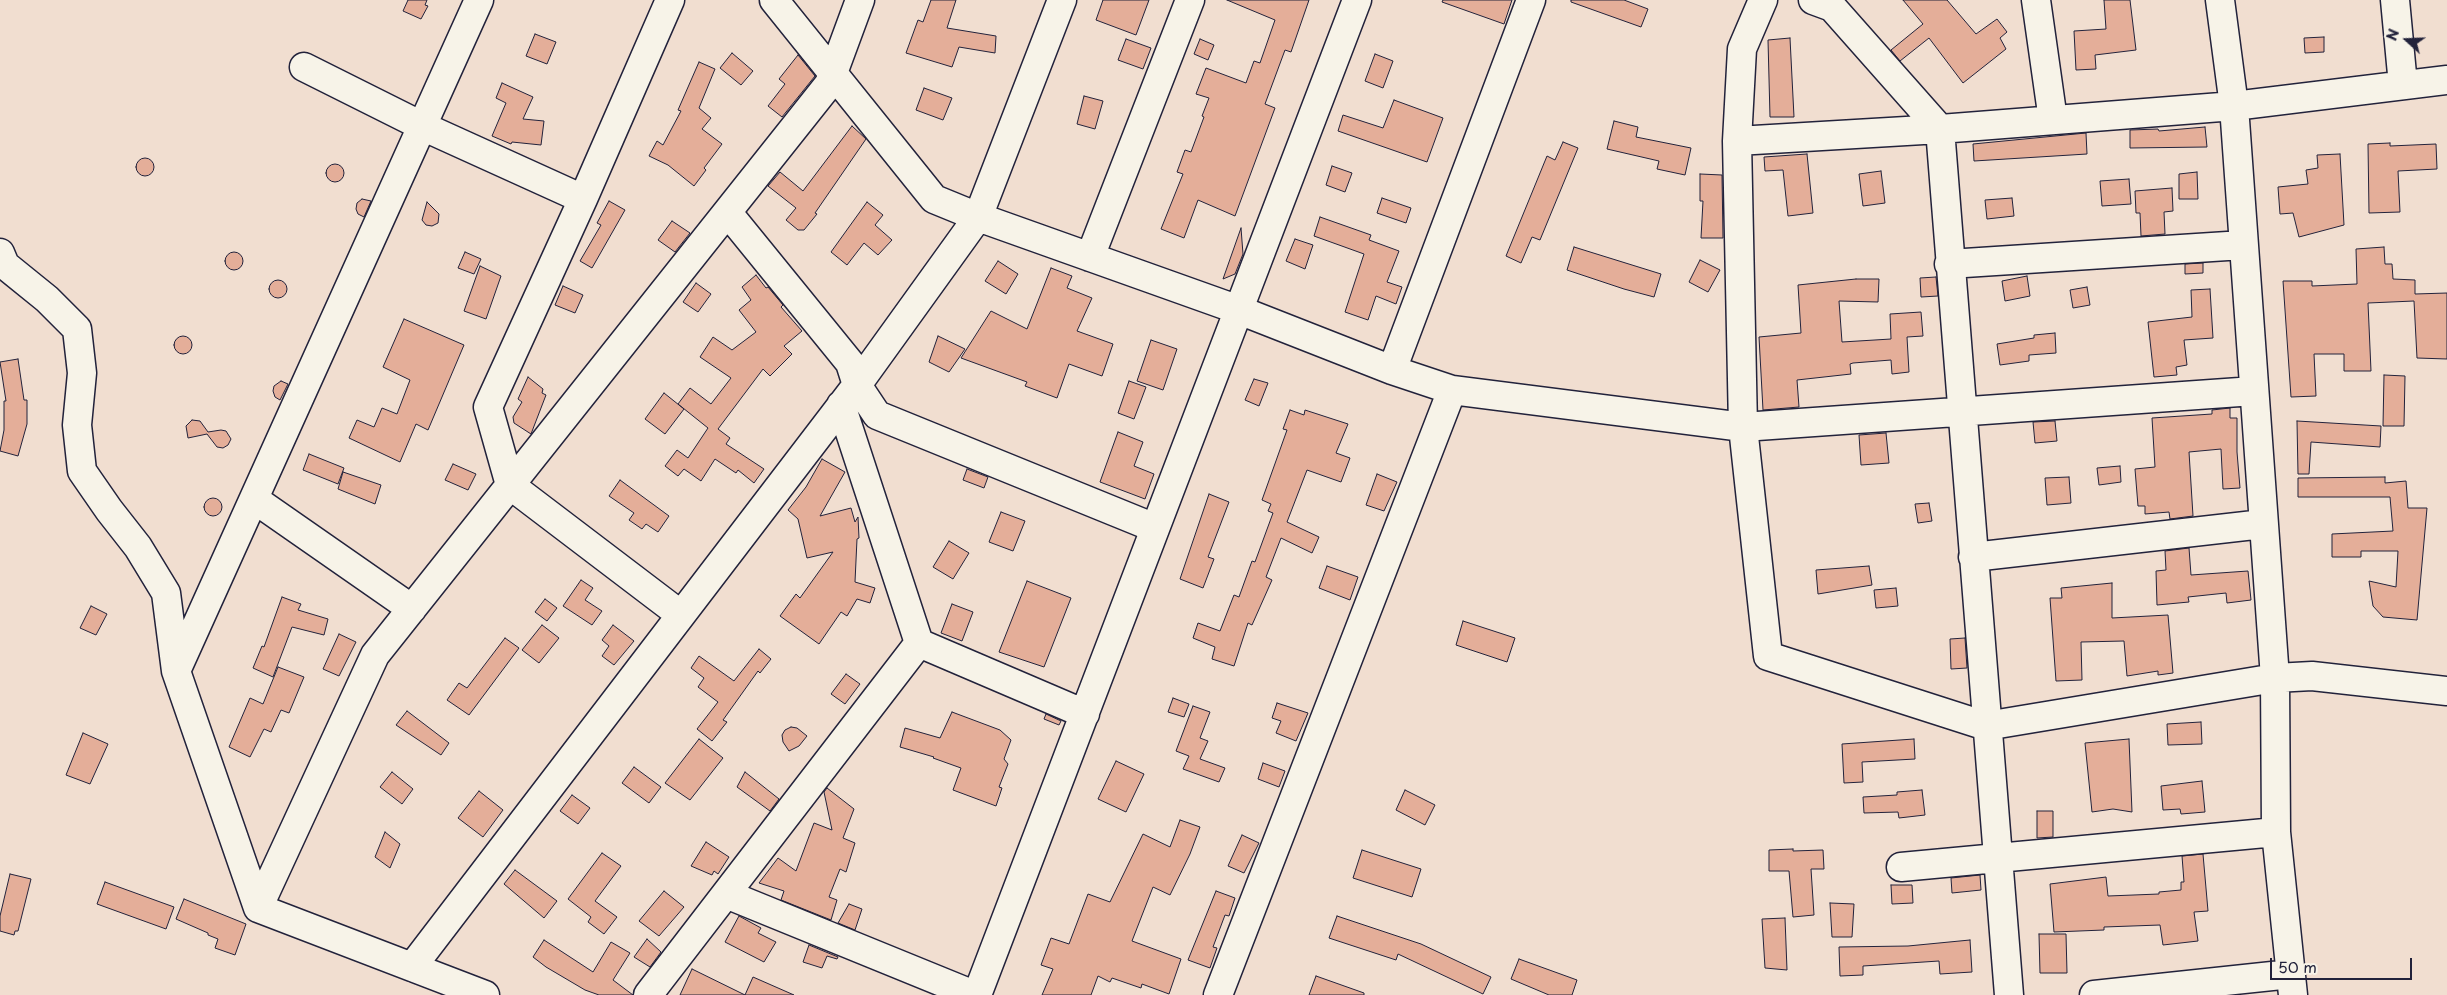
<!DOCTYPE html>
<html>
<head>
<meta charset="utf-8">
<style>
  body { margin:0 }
  #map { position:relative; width:2447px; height:995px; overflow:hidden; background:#f1ded0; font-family:"Playpen Sans",sans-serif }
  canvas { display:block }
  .north { position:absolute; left:2382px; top:15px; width:50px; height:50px; -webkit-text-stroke:4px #f7f3e8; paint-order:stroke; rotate:290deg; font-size:14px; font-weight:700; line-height:20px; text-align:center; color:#22223b }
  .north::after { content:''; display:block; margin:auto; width:18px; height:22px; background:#22223b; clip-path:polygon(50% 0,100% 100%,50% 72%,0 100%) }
  .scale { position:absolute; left:2270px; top:958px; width:142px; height:22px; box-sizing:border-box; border:2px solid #22223b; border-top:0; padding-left:6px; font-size:15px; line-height:18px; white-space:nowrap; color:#22223b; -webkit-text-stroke:4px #f7f3e8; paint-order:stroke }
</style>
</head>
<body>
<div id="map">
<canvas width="2447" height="995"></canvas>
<div class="north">N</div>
<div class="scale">50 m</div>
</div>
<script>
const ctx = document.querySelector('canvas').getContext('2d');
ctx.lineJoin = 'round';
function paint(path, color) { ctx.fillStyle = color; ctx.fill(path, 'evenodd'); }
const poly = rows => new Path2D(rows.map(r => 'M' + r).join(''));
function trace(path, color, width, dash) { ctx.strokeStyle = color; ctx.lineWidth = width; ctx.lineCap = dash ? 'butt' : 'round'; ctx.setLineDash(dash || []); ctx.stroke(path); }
const building = poly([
  [408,0,427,0,425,5,428,6,421,19,403,11,408,0],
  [931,0,956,0,947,28,996,36,995,53,959,47,952,67,906,53,918,20,923,22,931,0],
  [1103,0,1149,0,1136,35,1096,20,1103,0],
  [1227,0,1309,0,1291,52,1285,50,1265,104,1275,108,1235,216,1198,200,1184,238,1161,229,1183,174,1177,172,1185,150,1191,152,1204,117,1202,116,1209,98,1196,94,1206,68,1246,83,1254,61,1260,63,1275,20,1227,0],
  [1443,0,1512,0,1504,24,1442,2,1443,0],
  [1571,0,1624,0,1648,9,1641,27,1571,2,1571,0],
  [1903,0,1947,0,1976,34,1997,19,2007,32,2000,38,2006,49,1963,83,1929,38,1900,61,1891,50,1923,24,1903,0],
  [2104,0,2130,0,2136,50,2095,55,2096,69,2076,70,2074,31,2106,29,2104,0],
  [535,34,556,42,547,64,526,56,535,34],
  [2324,37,2324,52,2305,53,2304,38,2324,37],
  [1790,38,1794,117,1770,117,1768,40,1790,38],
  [1126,39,1151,48,1143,69,1118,60,1126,39],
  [1200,39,1214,45,1208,60,1194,54,1200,39],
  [732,53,753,71,741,85,720,68,732,53],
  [1375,54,1393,61,1383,88,1365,81,1375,54],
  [798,55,815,76,782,117,768,106,785,84,779,79,798,55],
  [699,62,715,69,699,108,711,118,702,129,722,144,704,168,706,170,694,186,668,165,649,156,657,141,663,145,681,111,678,110,699,62],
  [502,83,533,97,523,119,544,121,541,145,512,142,511,144,492,136,506,103,496,98,502,83],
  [924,88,952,98,943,120,916,110,924,88],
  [1084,96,1103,101,1095,129,1077,124,1084,96],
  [1394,100,1443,118,1427,162,1338,131,1343,115,1383,128,1394,100],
  [1614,121,1638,127,1636,137,1691,148,1685,175,1657,169,1659,161,1607,149,1614,121],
  [852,126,866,139,815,213,817,214,804,230,798,230,786,220,796,208,768,186,780,172,803,191,852,126],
  [2205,127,2207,147,2130,148,2130,130,2158,129,2159,131,2205,127],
  [2086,133,2087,154,1974,161,1973,144,2086,133],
  [1563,142,1578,148,1540,240,1532,237,1521,263,1506,256,1547,156,1555,160,1563,142],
  [2390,143,2390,146,2436,144,2437,169,2398,171,2400,212,2369,213,2368,144,2390,143],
  [1807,154,1813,213,1788,216,1783,170,1765,171,1764,157,1807,154],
  [2340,154,2344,225,2299,237,2293,213,2280,214,2278,187,2308,184,2306,170,2318,168,2317,155,2340,154],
  '136 167a9 9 0 1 1 18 0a9 9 0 1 1-18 0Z',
  '326 173a9 9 0 1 1 18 0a9 9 0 1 1-18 0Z',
  [1332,166,1352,173,1345,192,1326,185,1332,166],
  [1881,171,1885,203,1863,206,1859,174,1881,171],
  [2197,172,2198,199,2179,199,2179,174,2197,172],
  [1700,174,1722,175,1723,238,1701,238,1703,201,1700,201,1700,174],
  [2129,179,2131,204,2102,206,2100,181,2129,179],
  [2172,188,2173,211,2164,212,2165,234,2141,236,2140,213,2136,213,2135,191,2172,188],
  [1382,198,1411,208,1406,223,1377,213,1382,198],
  [2012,198,2014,216,1987,219,1985,200,2012,198],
  [362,199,371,201,364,217,358,214,356,209,357,203,362,199],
  [609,201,625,210,592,268,580,261,601,225,597,223,609,201],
  [427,202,439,214,438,223,432,226,426,225,422,220,427,202],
  [867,202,883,215,875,225,892,240,878,255,864,243,847,265,831,252,867,202],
  [1320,217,1371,235,1369,240,1399,251,1387,282,1402,287,1396,304,1376,296,1368,320,1345,312,1364,254,1314,236,1320,217],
  [672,221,690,233,675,252,658,240,672,221],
  [1241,228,1243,254,1235,274,1223,279,1241,228],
  [1295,239,1313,245,1305,269,1286,261,1295,239],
  [1574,247,1661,274,1654,297,1624,289,1567,270,1574,247],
  [2384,247,2385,264,2392,264,2393,279,2415,280,2415,294,2447,293,2447,359,2417,358,2414,301,2368,303,2371,371,2344,371,2344,354,2314,354,2316,396,2291,397,2283,281,2312,281,2312,286,2357,284,2356,249,2384,247],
  '225 261a9 9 0 1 1 18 0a9 9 0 1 1-18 0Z',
  [465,252,481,259,474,274,458,268,465,252],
  [1700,260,1720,270,1708,292,1689,282,1700,260],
  [998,261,1018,274,1006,294,985,281,998,261],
  [2203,263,2203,273,2185,274,2185,264,2203,263],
  [480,266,501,276,486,319,464,311,480,266],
  [1051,268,1072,276,1067,288,1092,298,1077,331,1113,344,1102,376,1069,364,1057,398,1025,386,1027,382,961,358,991,311,1027,329,1051,268],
  [756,275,766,288,768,287,783,305,781,307,802,331,784,346,792,354,770,376,763,369,718,429,730,438,726,444,764,469,754,483,738,470,736,473,715,459,701,481,684,469,678,476,665,466,677,450,688,458,708,428,678,404,690,388,711,404,731,378,700,357,713,337,732,350,756,332,739,310,751,300,742,287,756,275],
  [2027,276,2030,296,2005,301,2002,281,2027,276],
  [1936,277,1938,296,1921,297,1920,278,1936,277],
  [1856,279,1879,279,1878,302,1839,301,1842,342,1891,339,1890,314,1921,312,1923,336,1907,337,1909,372,1892,374,1891,360,1853,363,1850,364,1851,374,1797,380,1799,407,1763,410,1759,337,1801,333,1798,285,1856,279],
  '269 289a9 9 0 1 1 18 0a9 9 0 1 1-18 0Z',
  [696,283,711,294,698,312,683,302,696,283],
  [563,286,583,295,575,313,555,305,563,286],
  [2087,287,2090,305,2073,308,2070,290,2087,287],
  [2210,289,2213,338,2184,340,2187,365,2176,367,2177,375,2154,377,2148,322,2192,317,2191,290,2210,289],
  [404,319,464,345,428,430,416,424,400,462,349,438,357,420,374,427,382,408,397,414,410,380,383,367,404,319],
  [2055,333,2056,353,2029,355,2029,361,2000,365,1997,344,2034,338,2034,335,2055,333],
  '174 345a9 9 0 1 1 18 0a9 9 0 1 1-18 0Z',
  [938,336,965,349,949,372,929,362,938,336],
  [1151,340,1177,349,1163,390,1137,381,1151,340],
  [18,359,24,400,27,400,27,424,18,456,0,451,4,430,4,401,6,401,0,362,18,359],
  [2384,375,2405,376,2404,426,2383,426,2384,375],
  [528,377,543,389,542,393,546,395,531,434,514,423,513,417,522,402,518,399,528,377],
  [1254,379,1268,383,1259,406,1245,400,1254,379],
  [281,381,288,384,280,400,275,397,273,391,274,386,281,381],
  [1129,381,1146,387,1134,419,1118,413,1129,381],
  [664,393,684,409,665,434,645,419,664,393],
  [2230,408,2230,418,2237,418,2237,452,2240,488,2223,489,2221,449,2189,452,2193,516,2170,519,2169,512,2145,514,2145,506,2138,506,2135,469,2155,467,2152,418,2212,414,2212,410,2230,408],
  [1290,410,1304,415,1305,410,1348,424,1336,453,1350,458,1341,482,1307,470,1287,522,1319,537,1312,553,1281,538,1266,577,1272,580,1252,625,1248,623,1234,666,1212,659,1215,647,1193,638,1198,623,1220,631,1234,595,1239,597,1252,561,1255,562,1273,513,1268,511,1271,504,1262,500,1287,430,1283,429,1290,410],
  [192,420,200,421,208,432,221,430,226,431,231,439,228,445,223,448,217,447,207,434,188,438,186,426,192,420],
  [2055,421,2057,441,2035,443,2033,422,2055,421],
  [2297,421,2381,426,2380,447,2311,442,2309,474,2298,474,2297,421],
  [1118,432,1143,442,1134,466,1154,474,1145,499,1100,482,1118,432],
  [1886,433,1889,463,1861,465,1859,435,1886,433],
  [309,454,344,468,338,484,303,470,309,454],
  [822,459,845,472,820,516,851,508,855,522,858,517,859,538,857,539,855,582,875,588,870,603,857,599,847,616,841,612,819,644,780,616,796,594,800,598,833,552,807,558,798,519,788,510,806,487,822,459],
  [453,464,476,474,468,490,445,480,453,464],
  [2120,466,2121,482,2099,485,2097,468,2120,466],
  [967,469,988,477,984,488,963,480,967,469],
  [343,472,381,485,375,504,338,489,343,472],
  [1377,474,1397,482,1384,511,1366,505,1377,474],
  [2069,477,2071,503,2047,505,2045,478,2069,477],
  [2385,477,2385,483,2406,481,2408,508,2427,508,2417,620,2383,617,2373,606,2369,581,2396,587,2398,551,2361,551,2361,557,2332,557,2332,534,2393,531,2390,497,2298,497,2298,478,2385,477],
  [620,480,669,516,658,532,646,524,642,529,629,520,634,513,609,496,620,480],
  [1209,494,1229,502,1208,557,1214,559,1203,588,1180,579,1209,494],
  '204 507a9 9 0 1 1 18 0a9 9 0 1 1-18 0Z',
  [1929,503,1932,521,1918,523,1915,504,1929,503],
  [1001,512,1025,521,1013,551,989,542,1001,512],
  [949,541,969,553,953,579,933,567,949,541],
  [2189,548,2191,575,2248,571,2251,600,2227,603,2226,593,2188,597,2189,602,2157,605,2156,571,2166,570,2165,551,2189,548],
  [1327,566,1358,577,1350,600,1319,588,1327,566],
  [1869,566,1872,585,1818,594,1816,570,1869,566],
  [581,580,593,588,585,600,602,611,592,625,563,606,581,580],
  [1027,581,1071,598,1044,667,999,652,1027,581],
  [2112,583,2112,618,2168,615,2173,673,2158,675,2158,671,2127,676,2124,641,2081,642,2082,680,2056,681,2050,598,2062,598,2061,588,2112,583],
  [1896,588,1898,606,1876,608,1874,590,1896,588],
  [282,597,301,604,298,610,328,619,324,635,292,627,273,677,253,668,262,646,264,647,282,597],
  [545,599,557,608,547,621,535,612,545,599],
  [952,604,973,612,962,641,941,633,952,604],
  [91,606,107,614,96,635,80,628,91,606],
  [1463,621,1515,638,1507,662,1456,645,1463,621],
  [542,625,559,638,539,663,522,650,542,625],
  [613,625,634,641,614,665,602,656,609,646,602,640,613,625],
  [339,634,356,642,339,676,323,669,339,634],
  [505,638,519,648,469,715,447,700,459,683,467,688,505,638],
  [1965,638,1967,668,1951,669,1950,639,1965,638],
  [759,649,771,659,760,673,758,671,723,720,727,722,712,741,697,729,718,702,698,687,704,678,691,668,699,656,734,681,759,649],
  [278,667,304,677,289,713,281,710,271,732,264,729,250,757,229,747,250,698,263,704,278,667],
  [846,674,860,684,845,704,831,694,846,674],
  [1173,698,1189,704,1184,717,1168,712,1173,698],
  [1277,703,1308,713,1296,741,1276,733,1281,721,1272,718,1277,703],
  [1193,706,1210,712,1200,738,1208,741,1200,759,1225,768,1219,782,1183,769,1189,756,1176,751,1193,706],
  [407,711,449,743,441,755,396,725,407,711],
  [952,712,1000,730,1011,740,1004,759,1008,764,999,787,1002,788,996,806,953,790,961,768,933,758,934,757,900,747,905,728,940,738,952,712],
  [1046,714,1061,721,1059,725,1044,719,1046,714],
  [2201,722,2202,744,2168,745,2167,724,2201,722],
  [791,727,797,728,807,736,799,746,789,751,783,742,782,735,785,730,791,727],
  [83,733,108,744,90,784,66,775,83,733],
  [699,739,723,758,690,800,665,783,699,739],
  [1914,739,1915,759,1862,762,1863,782,1844,783,1842,744,1914,739],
  [2129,739,2132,812,2113,809,2092,812,2085,743,2129,739],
  [1116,761,1144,774,1126,812,1098,799,1116,761],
  [1263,763,1285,771,1279,787,1258,779,1263,763],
  [634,767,661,787,649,803,622,783,634,767],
  [392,772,413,789,402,804,380,787,392,772],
  [745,772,779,799,770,811,737,787,745,772],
  [2202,781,2205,812,2181,814,2180,809,2163,810,2161,786,2202,781],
  [827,788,854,809,843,838,855,843,846,872,840,869,829,897,837,900,831,920,781,900,784,891,759,883,778,858,796,871,814,823,832,830,824,792,827,788],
  [1405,790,1435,805,1425,825,1396,810,1405,790],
  [1922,790,1925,815,1899,818,1898,812,1864,813,1863,797,1897,795,1897,792,1922,790],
  [479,791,503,810,483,837,458,818,479,791],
  [572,795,590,808,578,824,560,811,572,795],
  [2037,811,2053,811,2053,837,2037,838,2037,811],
  [1180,820,1200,827,1190,854,1170,895,1153,887,1132,941,1181,959,1169,994,1142,984,1141,988,1112,978,1110,982,1098,976,1091,995,1042,995,1053,969,1041,965,1051,938,1069,944,1088,894,1110,902,1143,834,1170,847,1180,820],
  [385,832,400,844,390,868,375,857,385,832],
  [1242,835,1259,843,1244,873,1228,866,1242,835],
  [706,842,729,857,718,874,714,871,712,875,691,866,706,842],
  [1793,849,1793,851,1823,850,1824,869,1811,869,1814,915,1793,917,1789,871,1769,871,1769,850,1793,849],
  [1362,850,1421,869,1412,897,1353,878,1362,850],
  [602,853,621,866,595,901,617,917,604,934,588,922,591,917,568,899,602,853],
  [2203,854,2208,911,2194,912,2198,941,2163,945,2160,925,2104,927,2104,930,2054,932,2050,884,2106,877,2108,896,2159,894,2159,892,2181,890,2181,882,2184,882,2182,856,2203,854],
  [515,870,557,901,544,918,504,884,515,870],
  [10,874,31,879,18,931,15,931,14,935,0,931,0,916,10,874],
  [1980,875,1981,890,1952,893,1951,878,1980,875],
  [105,882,174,907,166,929,97,904,105,882],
  [1891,885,1912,885,1913,903,1892,904,1891,885],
  [664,891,684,907,659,936,639,921,664,891],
  [1216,891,1235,898,1229,916,1225,915,1213,947,1217,948,1210,968,1188,960,1216,891],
  [184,899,246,924,235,955,215,948,218,939,208,935,208,933,176,919,184,899],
  [1830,903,1854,904,1852,937,1832,937,1830,903],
  [849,904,862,909,855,930,838,923,849,904],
  [739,916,761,928,758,933,776,942,764,962,725,942,739,916],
  [1337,916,1421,944,1491,977,1483,994,1398,954,1396,960,1329,938,1337,916],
  [1785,918,1787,970,1765,968,1762,919,1785,918],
  [2039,934,2066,934,2067,973,2040,973,2039,934],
  [647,939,661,952,650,967,634,957,647,939],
  [544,940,593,972,611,942,630,953,613,980,633,995,599,995,585,990,546,967,533,957,544,940],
  [1970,940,1972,972,1940,974,1939,961,1863,966,1863,975,1840,976,1839,947,1908,946,1970,940],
  [809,945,838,957,837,959,827,956,822,968,803,962,809,945],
  [1519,959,1577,980,1572,995,1549,995,1511,979,1519,959],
  [692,969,745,995,753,977,794,995,680,995,692,969],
  [1316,976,1364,993,1364,995,1309,995,1316,976]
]);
paint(building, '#e4ae99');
trace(building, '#22223b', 1);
const minor = poly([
  [670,0,583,199,488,407,510,485,681,615],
  [774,0,934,199,978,217,1239,310,1392,370,1452,390,1743,427,2254,391],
  [1763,0,1742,49,1737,141,1743,427,1768,656,1986,726,2275,678,2312,676,2447,691],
  [1813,0,1832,7,1940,129,2009,995],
  [2036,0,2053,120],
  [2220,0,2234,106,2275,678,2276,832,2293,995],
  [2395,0,2403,85],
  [304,67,422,126,583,199],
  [1737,141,1940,129,2234,106,2447,80],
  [728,213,850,363,857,385,877,415,1155,528],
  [0,253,5,265,47,299,77,329,82,373,77,425,82,471,109,510,138,547,166,593,176,671,258,908,485,995],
  [1090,257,1190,0],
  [1949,264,2243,245],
  [1392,370,1531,0],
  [841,405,919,643],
  [254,499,412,609],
  [1973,557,2263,524],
  [176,671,479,0],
  [1901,867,2276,832],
  [726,894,974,995],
  [258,908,375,655,829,84,860,0],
  [412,967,857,385,978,217,1062,0],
  [648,995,919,643,1085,714],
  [977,995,1357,0],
  [1218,995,1452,390],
  [2094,995,2291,974]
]);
trace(minor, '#22223b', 31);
trace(minor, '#f7f3e8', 28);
</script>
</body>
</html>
